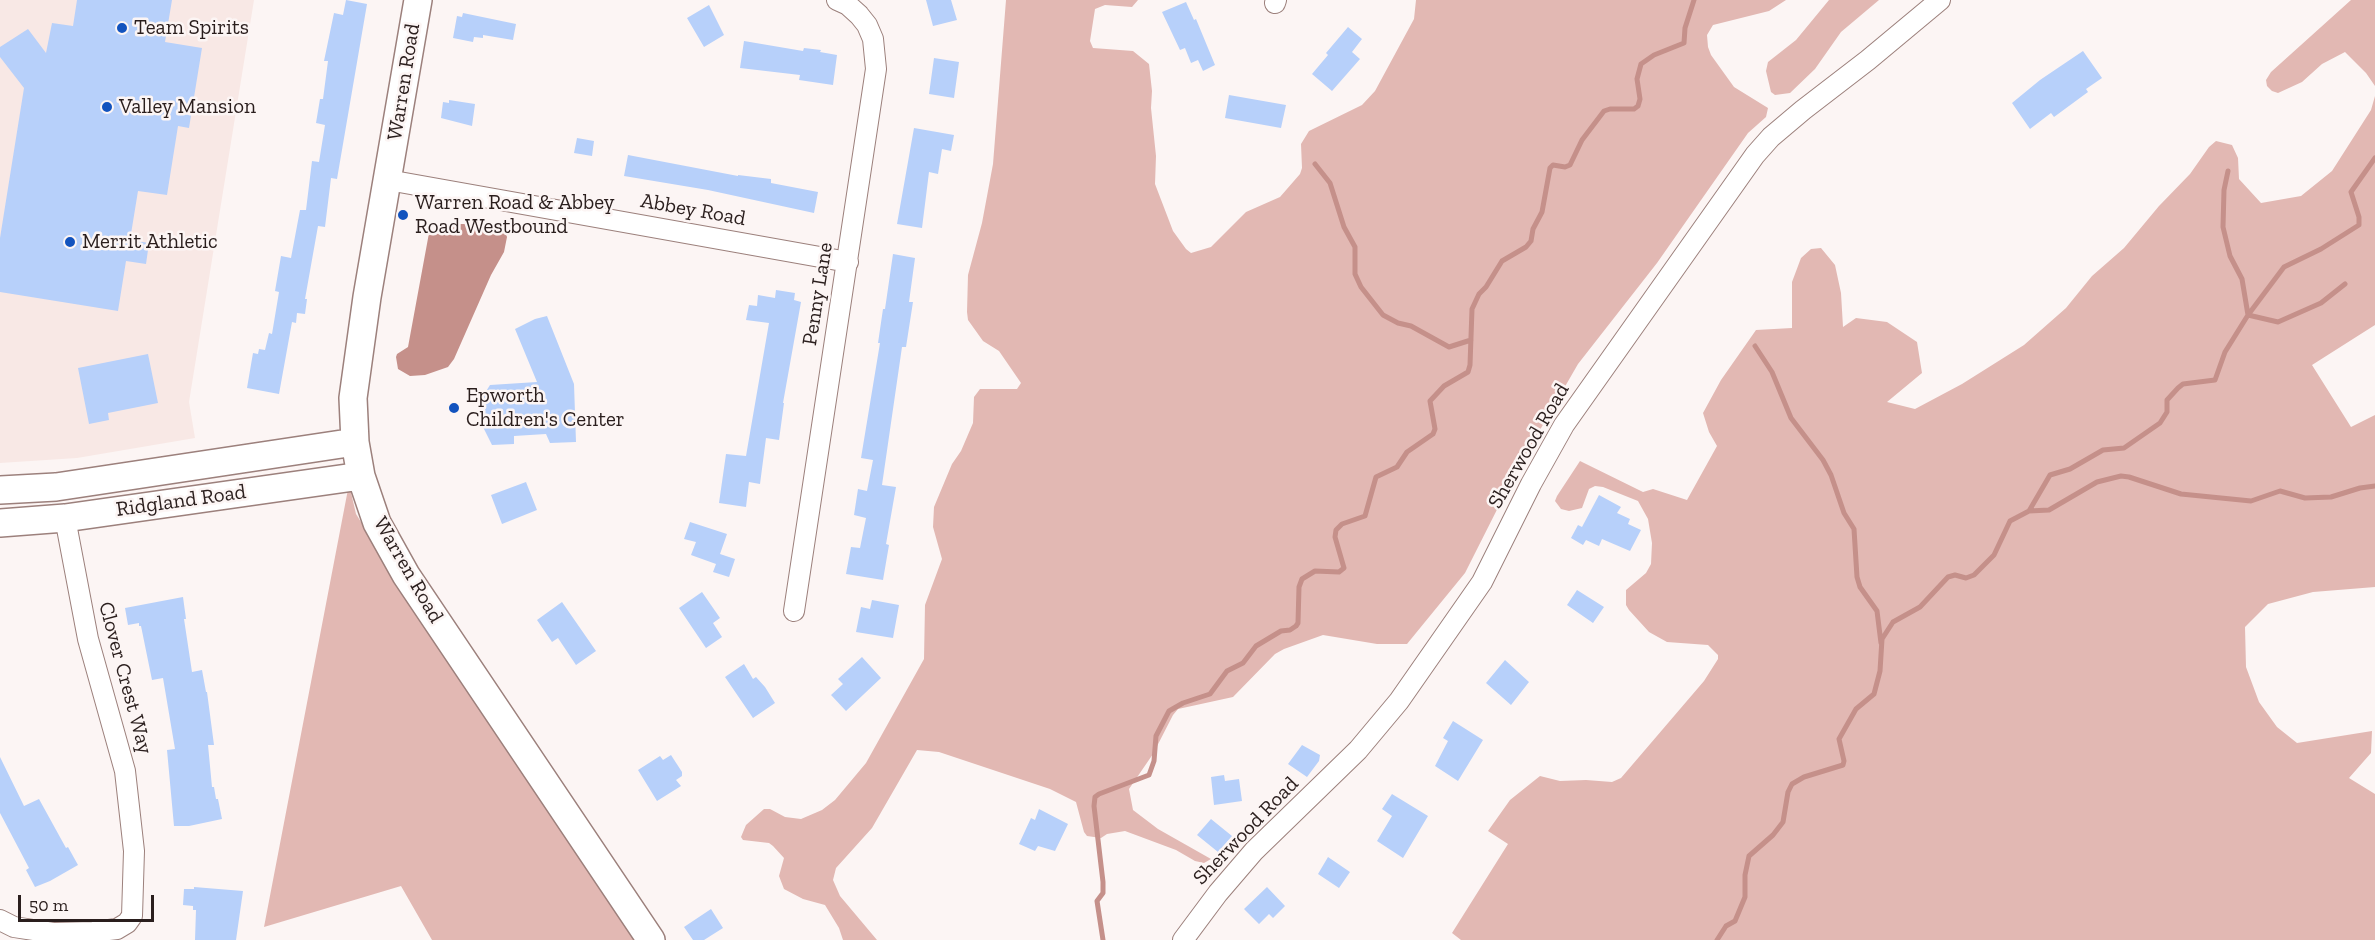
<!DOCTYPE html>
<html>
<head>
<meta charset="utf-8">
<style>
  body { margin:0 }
  #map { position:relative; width:2375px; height:940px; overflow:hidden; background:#fcf5f4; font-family:"Zilla Slab",serif }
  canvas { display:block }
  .scale { position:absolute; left:18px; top:895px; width:136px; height:27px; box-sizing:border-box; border:3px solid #2a1e1d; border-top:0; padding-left:8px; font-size:18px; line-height:21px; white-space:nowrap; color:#2a1e1d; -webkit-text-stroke:4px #fcf5f4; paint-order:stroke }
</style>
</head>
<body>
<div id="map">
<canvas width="2375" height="940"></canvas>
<div class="scale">50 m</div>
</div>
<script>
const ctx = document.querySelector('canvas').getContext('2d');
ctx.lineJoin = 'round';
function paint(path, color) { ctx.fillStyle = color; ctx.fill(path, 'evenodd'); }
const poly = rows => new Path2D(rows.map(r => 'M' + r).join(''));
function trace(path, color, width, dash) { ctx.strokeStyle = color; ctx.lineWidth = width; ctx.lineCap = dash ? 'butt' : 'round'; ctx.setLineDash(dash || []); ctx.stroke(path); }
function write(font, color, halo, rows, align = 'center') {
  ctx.font = font + ' "Zilla Slab",serif'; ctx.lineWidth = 5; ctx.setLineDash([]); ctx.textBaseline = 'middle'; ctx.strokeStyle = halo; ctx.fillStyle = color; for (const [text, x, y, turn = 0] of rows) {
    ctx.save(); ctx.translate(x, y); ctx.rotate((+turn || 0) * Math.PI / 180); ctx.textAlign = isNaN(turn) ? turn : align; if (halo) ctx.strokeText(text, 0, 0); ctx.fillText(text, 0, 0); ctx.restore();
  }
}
paint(poly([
  [0,0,254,0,189,402,195,438,77,458,0,463]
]), '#f8e8e5');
paint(poly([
  [1006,0,1138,0,1132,7,1105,5,1095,9,1090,41,1093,48,1133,51,1149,64,1152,91,1151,108,1156,156,1155,184,1173,231,1186,249,1191,253,1211,247,1246,212,1280,197,1300,174,1302,168,1301,144,1309,131,1362,105,1375,91,1414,19,1416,0,1786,0,1769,11,1713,25,1707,35,1708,47,1711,55,1734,87,1768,108,1766,117,1748,133,1657,263,1578,364,1518,468,1465,573,1407,644,1377,644,1323,635,1284,649,1275,654,1233,697,1178,709,1173,715,1153,754,1129,789,1133,810,1158,829,1211,859,1204,863,1195,861,1176,850,1125,831,1107,834,1101,838,1087,836,1084,832,1076,802,1050,789,939,752,917,750,872,828,836,868,833,880,840,896,877,940,843,940,839,928,825,905,803,899,784,889,779,876,784,858,773,846,769,843,743,840,741,837,746,825,764,809,770,809,785,817,801,819,822,810,835,800,866,763,924,659,925,605,942,559,933,527,934,507,952,464,961,451,973,423,974,397,980,389,1017,389,1021,383,999,351,983,341,968,320,967,312,968,275,982,223,993,164],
  [1829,0,1879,0,1841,32,1815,69,1790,93,1775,95,1771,92,1766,71,1768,62,1796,40],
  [2351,0,2375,0,2375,86,2366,73,2345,52,2322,64,2302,82,2278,93,2272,91,2267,86,2266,80,2271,72],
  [2375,96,2375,325,2312,365,2351,427,2375,415,2375,587,2313,592,2268,604,2245,627,2246,667,2259,702,2277,727,2297,743,2372,731,2371,753,2349,778,2375,794,2375,940,1461,940,1452,933,1508,844,1488,831,1510,800,1540,776,1560,781,1586,780,1612,782,1621,778,1704,681,1718,659,1718,655,1708,645,1667,642,1649,632,1629,610,1626,605,1626,590,1646,573,1651,564,1652,543,1648,519,1638,501,1603,487,1595,486,1589,489,1582,508,1569,511,1561,509,1555,501,1557,496,1580,461,1643,492,1653,489,1687,500,1717,446,1709,432,1703,413,1721,380,1756,330,1792,328,1792,282,1801,258,1811,249,1821,248,1835,265,1841,293,1843,327,1856,318,1887,322,1917,342,1922,373,1887,402,1915,409,1962,384,2024,345,2066,308,2092,276,2124,248,2159,206,2190,174,2209,147,2216,141,2232,145,2238,158,2239,179,2261,203,2301,196,2332,171,2371,110],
  [349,484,356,514,446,658,482,714,570,836,640,940,432,940,401,886,264,927]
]), '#e2b8b3');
paint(poly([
  [453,224,481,224,504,229,507,237,504,252,491,275,454,359,448,367,425,375,410,376,398,369,396,357,397,354,408,347,429,233,443,225]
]), '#c5908a');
trace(poly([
  [1315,164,1330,183,1344,227,1355,247,1355,274,1361,287,1383,315,1398,323,1411,326,1449,347,1471,340],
  [2228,171,2224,190,2223,227,2230,256,2242,279,2248,315],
  [2248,315,2278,322,2321,303,2345,284],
  [1755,346,1772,372,1791,418,1823,460,1831,475,1844,513,1854,529,1857,577,1860,587,1877,611,1881,643],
  [2029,511,2049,510,2097,482,2121,476,2129,477,2181,494,2251,501,2280,491,2305,498,2331,497,2360,488,2375,486],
  [1103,940,1097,901,1103,893,1103,882,1094,806,1095,797,1099,794,1149,775,1154,761,1156,736,1169,711,1183,703,1210,694,1227,671,1243,663,1256,646,1281,631,1290,630,1296,626,1298,623,1299,587,1302,579,1315,571,1339,572,1344,568,1335,537,1336,530,1342,524,1365,516,1376,477,1397,467,1407,452,1433,434,1435,429,1430,401,1444,386,1468,372,1470,365,1472,309,1479,294,1486,287,1502,261,1526,247,1531,241,1533,229,1542,212,1550,168,1553,165,1565,167,1570,165,1582,140,1604,111,1610,109,1634,109,1638,106,1640,99,1637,79,1641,64,1654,55,1684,43,1685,28,1694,0],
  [1717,940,1726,926,1735,921,1745,897,1745,875,1749,856,1773,835,1783,822,1788,792,1792,784,1804,777,1843,765,1844,761,1839,739,1856,709,1874,694,1880,671,1882,639,1893,622,1920,607,1948,577,1955,575,1966,578,1974,575,1994,555,2010,521,2029,511,2050,475,2070,469,2103,450,2124,448,2160,423,2167,412,2167,400,2178,388,2183,384,2215,380,2225,352,2248,315,2284,267,2321,249,2359,225,2359,217,2351,192,2375,158]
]), '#c5908a', 5);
paint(poly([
  [77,0,172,0,165,42,202,48,189,128,178,126,167,195,138,191,130,240,149,243,146,264,126,261,118,311,0,292,0,238,24,88,0,57,0,47,28,29,46,53,52,23,73,26],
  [346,0,367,4,337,179,331,178,325,227,318,226,305,299,307,299,305,314,297,313,296,323,292,322,279,394,247,388,253,353,258,354,259,349,265,350,269,333,272,334,279,292,275,291,281,256,291,258,300,210,306,210,312,161,319,162,325,125,316,123,320,99,323,99,328,61,324,61,334,13,343,15],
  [926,0,951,0,957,20,933,26],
  [1186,2,1194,20,1196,19,1215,65,1203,71,1198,60,1191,63,1185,48,1180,50,1162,12],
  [709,5,724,35,704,47,687,18],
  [463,13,516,24,513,40,483,35,483,38,474,37,473,42,453,38,457,16,462,17],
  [1348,27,1362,39,1352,52,1360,59,1332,91,1312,74,1328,55,1326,53],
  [744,41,803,51,804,48,821,50,820,52,837,55,833,85,799,80,800,75,740,68],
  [2083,51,2102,78,2086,89,2088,92,2054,117,2051,113,2030,129,2012,103,2040,80],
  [934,58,959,62,954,98,929,94],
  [1229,95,1286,105,1281,128,1225,118],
  [449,100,475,104,472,126,441,118,443,102,449,103],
  [914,128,954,135,951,151,942,149,938,174,929,172,922,228,897,224],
  [577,138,594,141,592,156,574,153],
  [628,155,738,176,738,175,771,179,771,183,818,192,814,213,708,190,624,176],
  [893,254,915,258,909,302,913,302,906,347,902,347,882,485,896,487,886,544,889,545,883,580,846,574,851,547,860,548,866,518,854,515,858,489,867,491,873,460,861,458,880,343,878,343,883,309,885,309],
  [776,290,795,293,794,300,801,302,783,403,784,403,779,440,766,438,760,484,749,482,746,507,719,503,726,454,746,456,769,323,746,320,749,305,757,306,758,295,775,298],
  [547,316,574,384,576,442,550,443,546,434,514,436,514,444,492,445,478,417,479,407,485,393,490,385,537,382,515,329,535,319],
  [148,354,158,403,108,413,109,420,89,424,78,368],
  [526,482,537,510,502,524,491,495],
  [1599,495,1621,507,1617,513,1630,519,1628,524,1641,530,1630,551,1602,539,1599,546,1586,540,1583,545,1571,538,1578,525,1582,527],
  [690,522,727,534,720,554,735,559,729,577,713,572,716,564,691,555,696,542,684,539],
  [1577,590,1604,607,1593,623,1567,605],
  [702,592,720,618,713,623,722,637,706,648,679,608],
  [183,597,186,619,184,619,192,672,202,670,206,692,207,692,214,745,208,745,212,787,214,787,216,799,218,799,222,819,189,826,174,826,167,750,175,749,163,678,152,680,141,626,139,626,139,623,128,625,125,608],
  [872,600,899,605,893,638,856,632,861,607,870,609],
  [562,602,596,651,576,665,558,638,552,642,537,620],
  [862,657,881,678,846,711,831,695,843,684,838,679],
  [1505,660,1529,682,1511,705,1486,683],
  [744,664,753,679,756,677,765,687,775,703,753,718,725,677],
  [1453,721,1483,740,1458,781,1435,766,1448,741,1443,738],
  [1302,745,1320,755,1319,761,1307,777,1288,764],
  [671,755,682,772,682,776,676,780,681,786,657,801,638,770,660,756,663,760],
  [0,757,24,806,39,799,66,848,68,847,78,865,50,881,35,887,26,870,29,868,0,813],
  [1224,775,1225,781,1239,779,1242,801,1214,805,1211,777],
  [1392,794,1428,816,1403,858,1377,841,1392,816,1382,809],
  [1039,809,1068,824,1055,851,1038,846,1035,851,1019,844,1031,818,1035,820],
  [1211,819,1232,836,1218,852,1197,835],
  [1328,857,1350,872,1339,888,1318,874],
  [194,887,243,891,236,940,195,940,196,910,193,910,193,906,183,905,184,889,194,889],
  [1267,887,1285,906,1273,918,1269,914,1259,924,1244,909],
  [711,909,723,928,704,940,693,940,684,927]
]), '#b7d0fa');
const street = poly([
  [1275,3,1276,0],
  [388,180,848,262],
  [794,611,876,69,873,39,867,25,859,15,848,5,837,0],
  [0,920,14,927,53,933,93,932,117,929,127,923,132,916,134,851,125,771,88,639,65,518],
  [1183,940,1218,893,1254,851,1358,750,1399,701,1482,582,1531,484,1564,425,1755,155,1771,137,1803,110,1868,60,1940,0]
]);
const secondary = poly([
  [418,0,367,297,353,398,355,442,361,476,377,523,406,575,651,940],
  [0,490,56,487,355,442],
  [0,523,65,518,361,476]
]);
trace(street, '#9c807c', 22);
trace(secondary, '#9c807c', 30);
trace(street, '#fff', 20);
trace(secondary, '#fff', 27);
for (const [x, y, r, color] of [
  [122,28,6,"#1253be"],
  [107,107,6,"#1253be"],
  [403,215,6,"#1253be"],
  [70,242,6,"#1253be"],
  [454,408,6,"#1253be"]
]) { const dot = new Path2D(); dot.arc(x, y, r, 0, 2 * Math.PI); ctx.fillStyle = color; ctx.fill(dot); trace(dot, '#fcf5f4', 2); }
write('21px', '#2a1e1d', '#fcf5f4', [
  ["Team Spirits",134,28],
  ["Valley Mansion",119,107],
  ["Warren Road & Abbey",415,203],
  ["Road Westbound",415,227],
  ["Merrit Athletic",82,242],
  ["Epworth",466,396],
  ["Children's Center",466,420]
], 'left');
write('21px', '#2a1e1d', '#fcf5f4', [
  ["Warren Road",404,82,-81],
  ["Abbey Road",693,210,10],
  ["Penny Lane",818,294,-81],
  ["Sherwood Road",1529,446,-60],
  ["Ridgland Road",181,501,-8],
  ["Warren Road",408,570,60],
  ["Clover Crest Way",125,678,75],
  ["Sherwood Road",1246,831,-46]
]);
</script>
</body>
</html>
